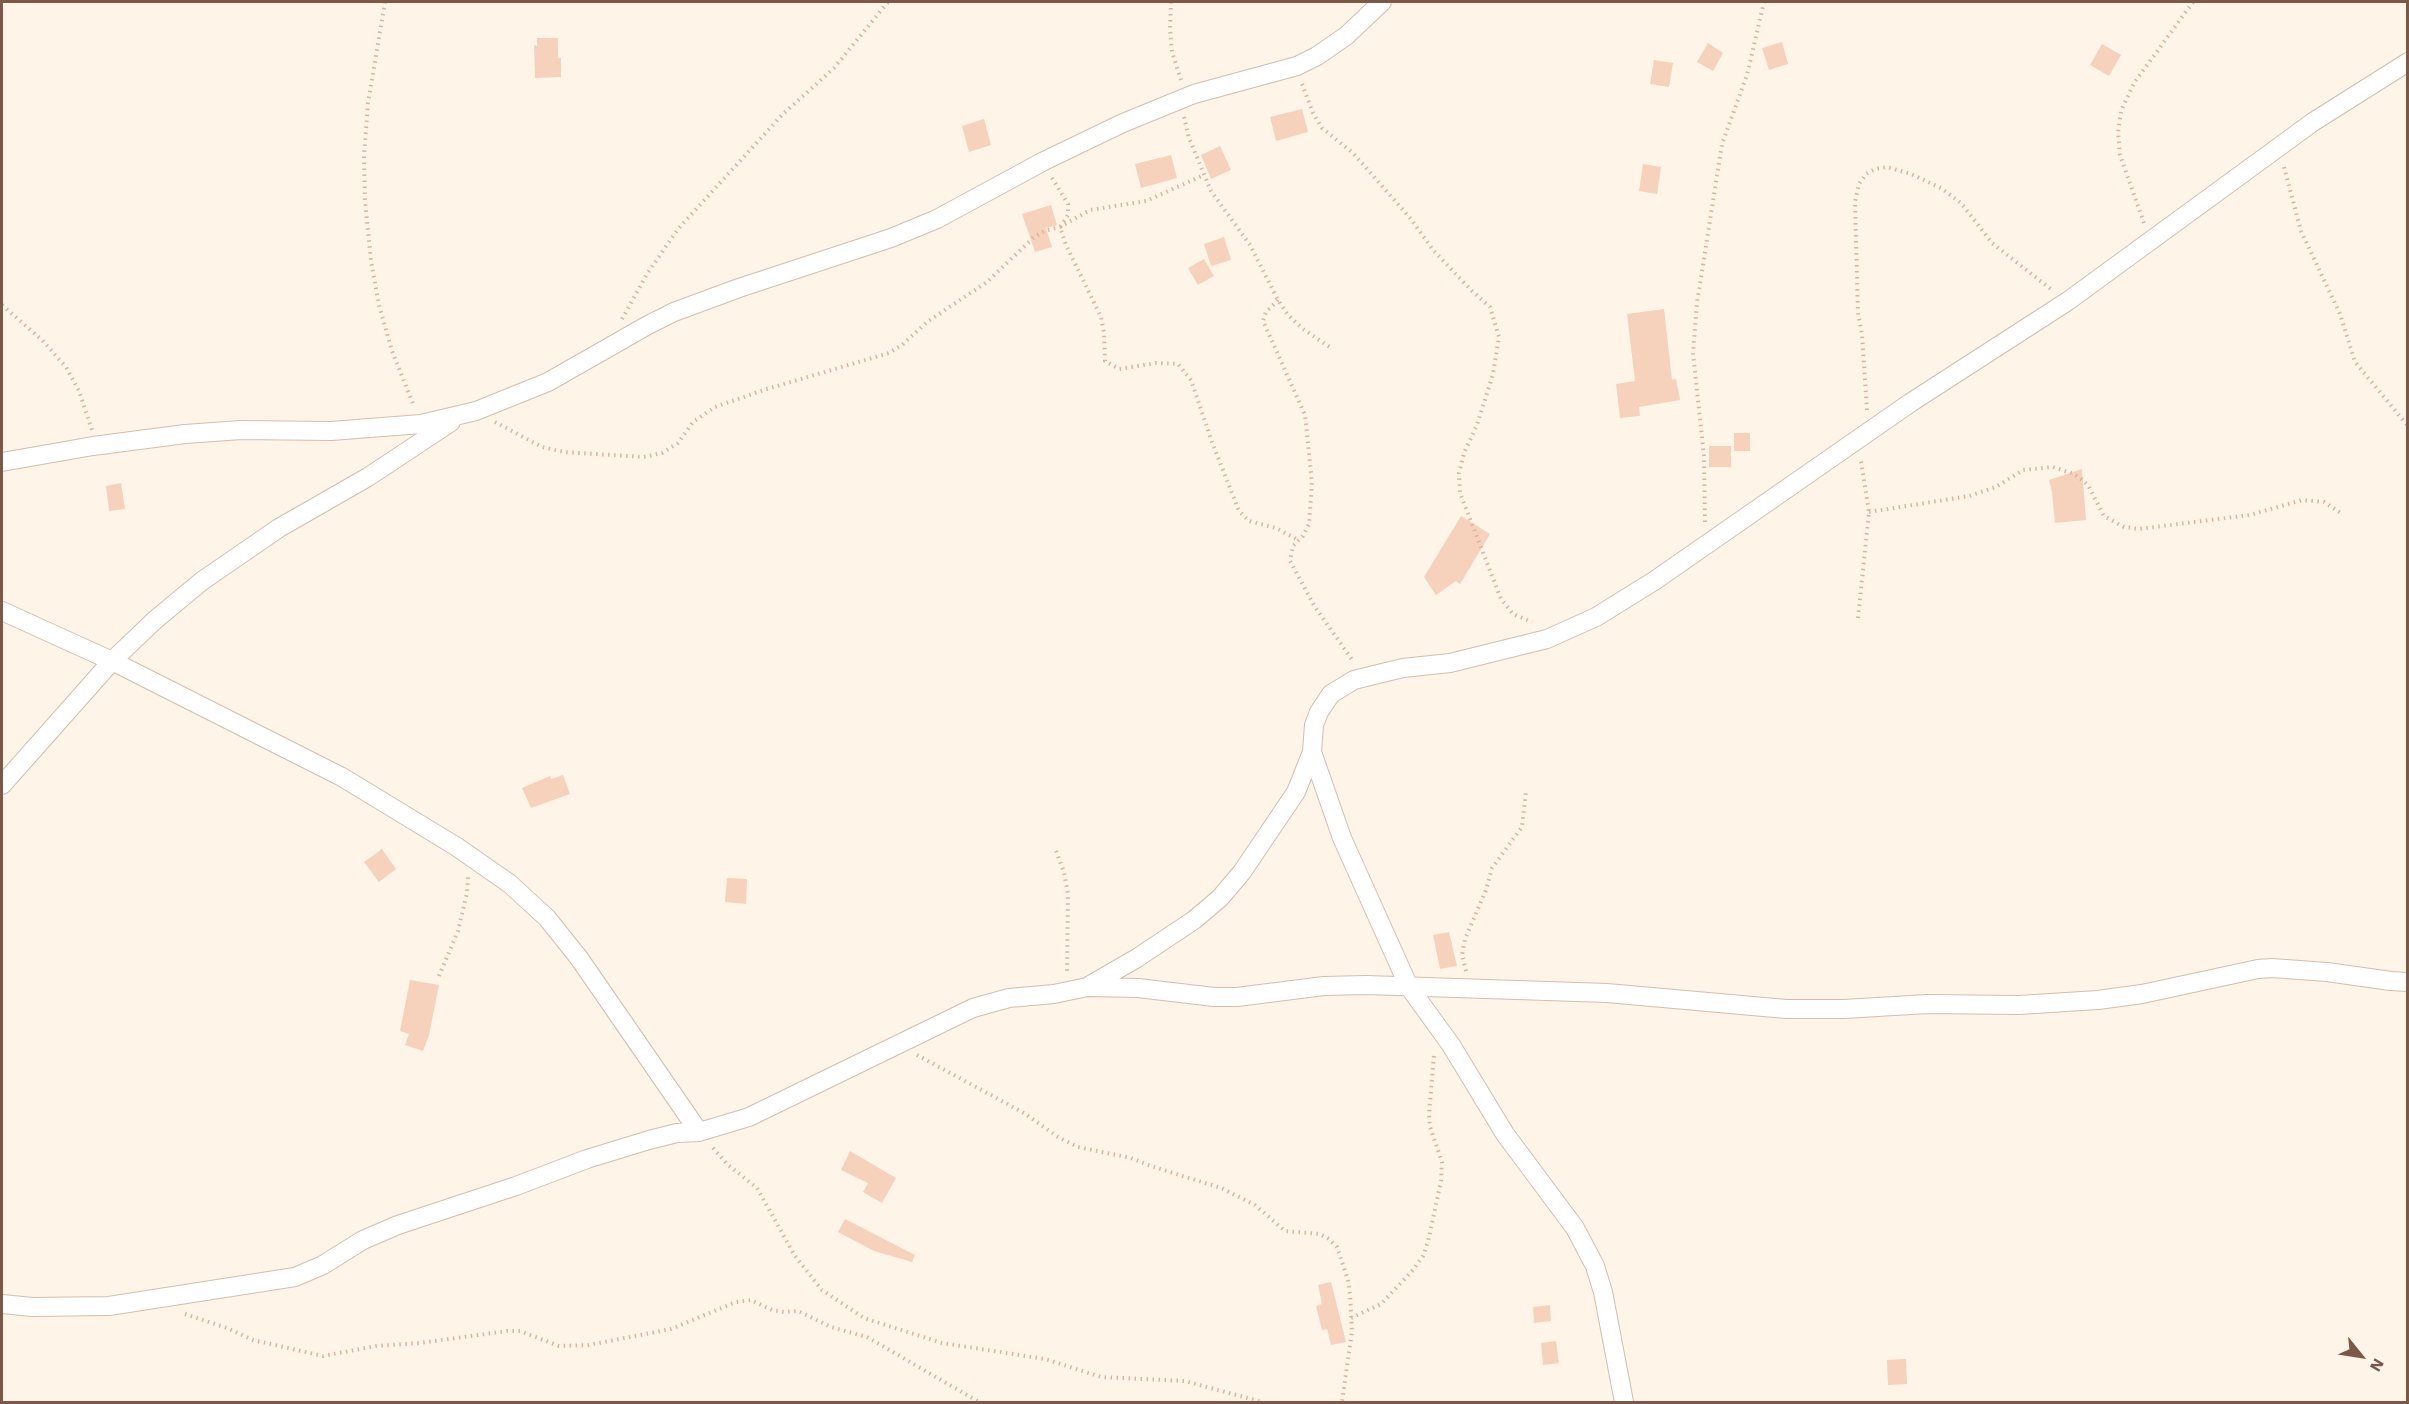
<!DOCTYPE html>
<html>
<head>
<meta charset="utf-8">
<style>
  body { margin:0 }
  #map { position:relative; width:2409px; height:1404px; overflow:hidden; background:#fef4e7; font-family:"Work Sans",sans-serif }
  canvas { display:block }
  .frame { position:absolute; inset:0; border:3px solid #7b5848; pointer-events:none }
  .north { position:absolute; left:2331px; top:1326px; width:60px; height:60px; -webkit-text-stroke:4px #fff8ef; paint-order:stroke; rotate:120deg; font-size:16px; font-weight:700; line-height:24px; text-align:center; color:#7b5848 }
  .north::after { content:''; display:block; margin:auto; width:21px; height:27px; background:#7b5848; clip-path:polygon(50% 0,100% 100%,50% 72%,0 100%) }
</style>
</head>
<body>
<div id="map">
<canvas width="2409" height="1404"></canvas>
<div class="frame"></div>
<div class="north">N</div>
</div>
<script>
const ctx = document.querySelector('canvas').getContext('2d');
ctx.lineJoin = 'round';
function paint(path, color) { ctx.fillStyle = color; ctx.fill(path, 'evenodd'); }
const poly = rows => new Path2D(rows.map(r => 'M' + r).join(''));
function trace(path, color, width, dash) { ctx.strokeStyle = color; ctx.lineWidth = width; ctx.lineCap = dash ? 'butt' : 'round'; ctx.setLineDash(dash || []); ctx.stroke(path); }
paint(poly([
  [537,38,558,38,558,58,561,58,561,77,535,78,534,45,537,46],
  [1782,42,1788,64,1769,70,1762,48],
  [1708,43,1723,53,1713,71,1697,62],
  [2102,44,2121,55,2109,76,2090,65],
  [1654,60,1673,63,1669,87,1650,84],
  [1302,109,1308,132,1276,141,1270,117],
  [984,119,991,145,969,152,962,126],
  [1220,146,1231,170,1211,179,1201,155],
  [1171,155,1177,178,1141,188,1135,164],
  [1643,164,1661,167,1657,194,1639,191],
  [1051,205,1057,225,1046,228,1052,247,1035,252,1022,214],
  [1224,237,1231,260,1211,266,1204,244],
  [1204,259,1214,276,1198,285,1188,268],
  [1664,309,1672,380,1676,379,1680,400,1639,407,1640,416,1620,418,1616,384,1635,381,1627,314],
  [1734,433,1750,433,1750,451,1734,451],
  [1709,446,1731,446,1731,467,1709,467],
  [2082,469,2086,520,2055,523,2052,492,2049,480],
  [121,483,125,509,109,511,106,486],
  [1461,516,1490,534,1460,584,1456,581,1436,595,1424,577],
  [563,775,570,794,531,808,522,788,550,776,551,779],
  [382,849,396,869,379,882,364,862],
  [727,878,747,879,746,904,725,902],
  [1449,932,1457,966,1440,969,1433,935],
  [410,980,439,985,429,1035,423,1051,405,1045,409,1034,400,1031],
  [850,1151,896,1178,882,1203,863,1192,868,1183,841,1170],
  [845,1219,915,1255,912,1262,874,1251,838,1232],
  [1331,1282,1346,1342,1331,1345,1327,1329,1322,1330,1316,1306,1322,1304,1318,1285],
  [1550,1305,1551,1321,1534,1323,1533,1307],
  [1556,1341,1559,1363,1543,1365,1541,1343],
  [1906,1359,1907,1384,1888,1385,1887,1360]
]), '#f6d1bc');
const minor = poly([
  [2,462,93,446,185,434,241,430,331,431,421,424,476,411,548,382,648,325,674,312,739,288,891,238,937,219,1044,161,1123,123,1194,94,1297,66,1317,56,1346,36,1382,2],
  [2,611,112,661,342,777,457,847,510,884,547,918,579,958,699,1132],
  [1312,752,1342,838,1409,987,1451,1045,1505,1134,1575,1228,1595,1266,1603,1292,1624,1402],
  [2,785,112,661,155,620,202,581,279,528,368,477,451,422],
  [1088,987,1138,988,1214,997,1237,997,1324,986,1366,985,1607,993,1786,1009,1844,1009,1927,1004,2019,1005,2098,1000,2142,994,2258,969,2272,968,2327,972,2391,981,2408,982],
  [2,1304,32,1307,109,1306,295,1277,323,1265,363,1240,398,1225,516,1186,587,1159,649,1140,677,1133,699,1132,749,1117,973,1008,1009,998,1054,994,1087,987,1137,958,1194,920,1220,898,1242,872,1296,792,1312,752,1314,725,1319,712,1331,694,1354,680,1374,675,1403,668,1450,663,1547,639,1596,617,1654,581,1910,403,2068,301,2313,122,2408,62]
]);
trace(minor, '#d4bdae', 20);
trace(poly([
  [385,2,368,103,364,156,365,201,371,261,379,305,392,351,414,406],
  [1171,2,1170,29,1172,52,1181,80],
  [1302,84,1313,113,1322,128,1353,153,1411,219,1433,250,1472,291,1490,307,1499,337,1493,374,1477,425,1464,453,1459,473,1460,493,1501,599,1513,614,1532,622],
  [1184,117,1189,138,1211,191,1250,245,1278,300,1288,315,1303,329,1331,348],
  [2284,167,2301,231,2340,314,2355,362,2408,426],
  [1052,178,1068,204,1068,215,1060,227,1066,245,1101,317,1104,333,1105,361,1119,369,1156,363,1178,364,1191,380,1212,442,1239,511,1249,521,1276,528,1298,540],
  [2144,223,2120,155,2118,133,2121,111,2134,83,2193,2],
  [1278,300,1266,312,1263,321,1305,415,1312,483,1309,524,1303,536,1293,546,1290,561,1315,607,1353,661],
  [2,305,42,340,66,367,79,391,92,430],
  [622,319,647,274,678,229,782,115,834,68,888,2],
  [1867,410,1862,335,1858,313,1855,202,1859,184,1866,174,1875,169,1887,167,1911,174,1941,188,1961,203,1992,243,2052,290],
  [495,422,542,447,564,452,644,457,662,453,678,443,693,422,715,407,767,389,889,353,902,345,927,322,987,282,1033,238,1044,231,1060,227,1090,210,1146,201,1204,175],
  [1869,512,1969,496,1996,487,2023,470,2053,467,2074,474,2081,479,2088,485,2104,516,2124,527,2139,529,2250,515,2302,500,2324,502,2341,513],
  [1705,522,1704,456,1693,353,1697,303,1722,144,1747,75,1764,2],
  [1858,618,1869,512,1861,461],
  [1056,851,1064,872,1068,894,1067,975],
  [1466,971,1462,955,1465,939,1486,890,1492,868,1522,827,1526,791],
  [439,976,458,931,467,893,468,877],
  [917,1055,1024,1113,1058,1137,1078,1147,1131,1158,1151,1166,1221,1188,1255,1205,1285,1231,1320,1234,1329,1239,1337,1247,1348,1280,1350,1294,1352,1331,1342,1402],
  [713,1148,727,1164,757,1188,795,1256,822,1290,864,1318,942,1343,1045,1359,1101,1377,1185,1381,1262,1402],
  [185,1314,227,1328,253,1340,323,1356,376,1346,420,1343,507,1331,520,1331,559,1346,589,1345,671,1329,736,1302,751,1300,772,1310,784,1312,798,1311,831,1327,867,1337,979,1402],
  [1351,1318,1381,1304,1413,1270,1423,1256,1428,1242,1441,1181,1442,1162,1430,1127,1429,1114,1434,1055]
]), '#dcb49e', 4, [1.5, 4.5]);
trace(minor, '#fff', 18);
</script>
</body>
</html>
